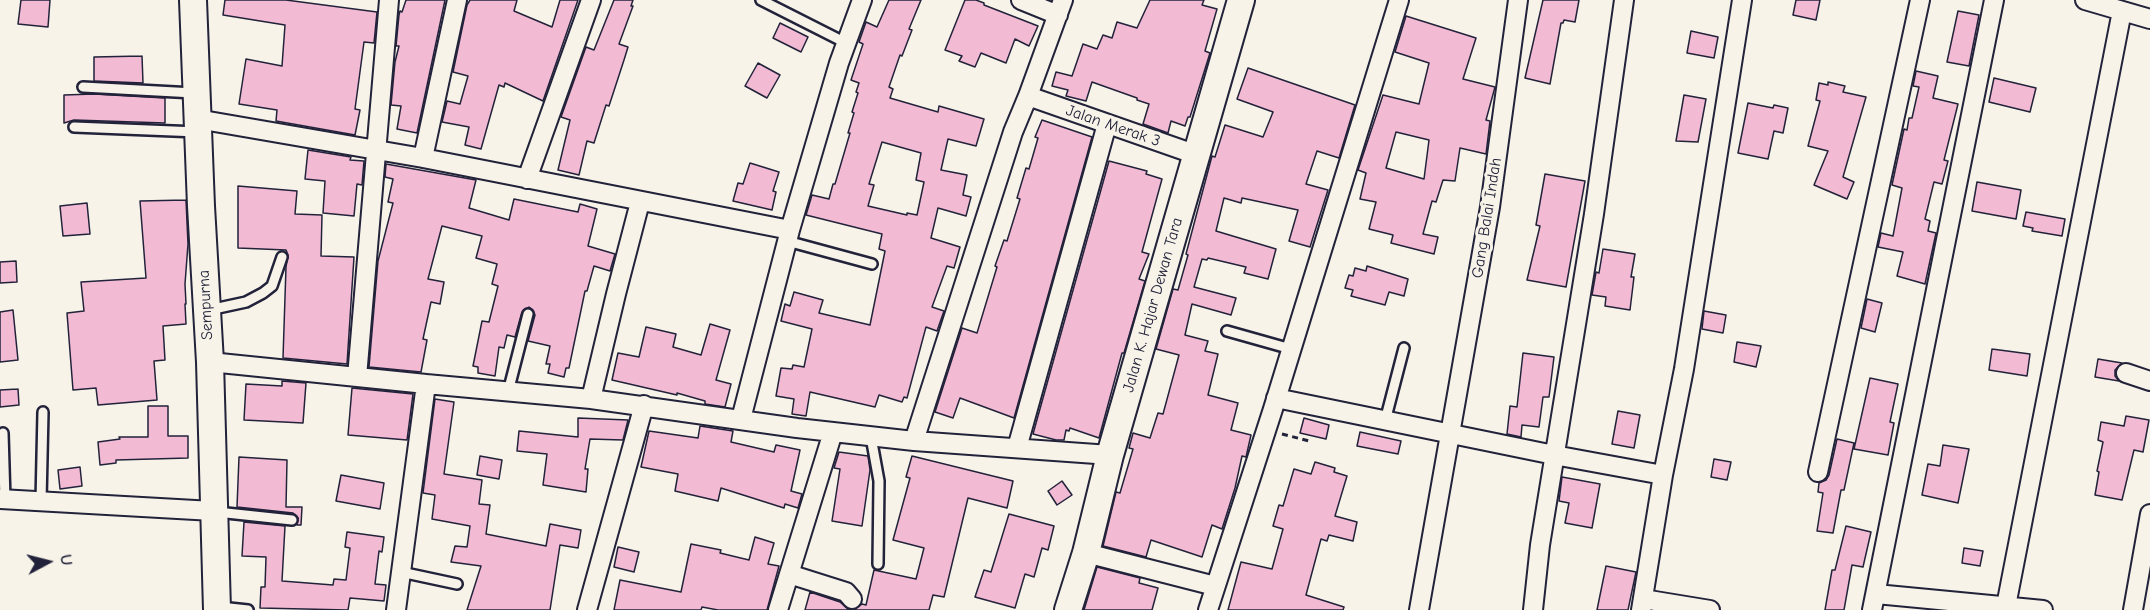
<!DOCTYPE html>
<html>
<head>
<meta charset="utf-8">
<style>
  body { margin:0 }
  #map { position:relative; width:2150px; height:610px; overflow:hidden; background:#f7f3e8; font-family:"Comic Neue",sans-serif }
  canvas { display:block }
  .north { position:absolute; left:18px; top:532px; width:60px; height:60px; -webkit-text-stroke:4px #f7f3e8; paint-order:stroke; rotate:83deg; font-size:16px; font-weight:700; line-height:24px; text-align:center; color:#22223b }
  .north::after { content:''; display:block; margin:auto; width:21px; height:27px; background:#22223b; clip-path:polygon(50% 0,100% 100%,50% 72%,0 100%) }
</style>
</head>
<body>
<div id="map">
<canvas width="2150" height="610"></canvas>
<div class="north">U</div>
</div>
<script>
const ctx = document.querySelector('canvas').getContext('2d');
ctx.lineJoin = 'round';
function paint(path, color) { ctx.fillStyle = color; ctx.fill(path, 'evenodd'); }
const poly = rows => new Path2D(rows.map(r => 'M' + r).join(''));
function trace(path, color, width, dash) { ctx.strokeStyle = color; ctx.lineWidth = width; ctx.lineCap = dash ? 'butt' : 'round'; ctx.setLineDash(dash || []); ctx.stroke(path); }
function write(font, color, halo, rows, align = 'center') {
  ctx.font = font + ' "Comic Neue",sans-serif'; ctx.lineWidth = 6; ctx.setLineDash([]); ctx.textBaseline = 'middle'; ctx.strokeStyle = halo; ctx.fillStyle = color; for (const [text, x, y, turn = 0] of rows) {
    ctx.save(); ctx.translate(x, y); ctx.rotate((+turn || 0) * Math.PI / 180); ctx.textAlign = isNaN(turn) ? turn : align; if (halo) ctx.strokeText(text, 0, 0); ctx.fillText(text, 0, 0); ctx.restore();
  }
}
const building = poly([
  [21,0,50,0,48,27,18,24,21,0],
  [225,0,286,0,377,12,374,43,364,42,355,109,360,110,355,135,276,121,277,110,239,104,246,59,282,66,285,25,223,15,225,0],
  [406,0,445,0,417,133,397,129,401,106,391,105,395,62,399,46,396,46,399,15,400,11,402,12,406,0],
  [470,0,517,0,514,11,552,27,560,0,578,0,543,101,505,83,504,87,499,85,481,149,465,145,469,127,442,122,447,101,460,104,468,76,453,72,467,5,470,0],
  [614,0,633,0,631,6,633,6,619,44,628,47,624,60,609,106,606,105,594,143,587,141,579,175,558,170,570,120,561,117,586,47,594,50,614,0],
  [889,0,921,0,909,29,912,30,902,56,900,55,889,87,893,89,890,98,938,112,939,106,984,119,976,146,948,139,941,170,967,175,963,195,971,197,966,216,938,208,931,238,960,247,954,268,947,266,932,307,944,311,937,331,926,327,907,398,904,397,902,402,879,395,875,407,810,392,806,416,792,414,794,399,776,396,781,368,792,369,793,365,804,367,812,329,781,321,785,304,790,306,794,292,823,300,819,313,870,325,885,251,879,249,882,234,806,215,812,195,829,199,833,184,835,184,850,133,848,133,854,113,852,112,858,93,856,92,859,83,851,80,863,44,859,42,866,22,877,27,889,0],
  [882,142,921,153,916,180,924,182,917,215,907,213,907,215,868,206,874,185,869,184,882,142],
  [965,0,976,0,984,3,984,5,1038,26,1029,46,1015,39,1006,63,981,53,975,67,959,61,962,56,945,50,965,0],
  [1150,0,1204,0,1202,5,1217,9,1205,51,1210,53,1190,117,1188,117,1185,126,1171,121,1168,133,1143,124,1149,104,1137,100,1137,98,1092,82,1086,101,1066,96,1068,90,1052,86,1056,72,1072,76,1083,44,1097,49,1103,35,1112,38,1117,22,1137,28,1150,0],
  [1543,0,1579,0,1575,22,1564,20,1563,23,1561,23,1550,84,1525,78,1543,0],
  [1796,0,1820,0,1816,20,1793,15,1796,0],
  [1958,11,1979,15,1969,66,1947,62,1958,11],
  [1406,16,1476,38,1463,79,1495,87,1486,120,1490,121,1486,154,1460,148,1455,181,1443,180,1436,202,1432,201,1423,234,1438,237,1434,254,1391,243,1393,235,1369,229,1376,202,1360,199,1366,173,1358,170,1383,95,1419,104,1429,63,1395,52,1406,16],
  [1396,132,1429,140,1424,179,1386,168,1396,132],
  [780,23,808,37,801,52,773,38,780,23],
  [1691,31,1718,37,1714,58,1687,53,1691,31],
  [142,56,143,83,94,81,94,57,142,56],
  [758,63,780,75,767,98,745,86,758,63],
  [1248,68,1355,105,1339,158,1317,151,1306,184,1328,190,1310,247,1289,241,1298,210,1242,198,1241,203,1224,198,1216,231,1276,249,1268,279,1244,273,1246,267,1208,258,1207,260,1202,259,1194,287,1236,298,1231,315,1192,304,1185,335,1208,341,1205,351,1218,354,1208,395,1238,403,1231,430,1251,435,1246,457,1242,456,1235,488,1222,529,1212,525,1202,557,1151,540,1146,557,1103,546,1116,492,1120,493,1133,449,1129,448,1133,433,1150,438,1158,413,1163,414,1179,355,1156,349,1173,289,1178,290,1188,255,1186,254,1212,156,1215,157,1225,125,1263,137,1273,112,1237,99,1248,68],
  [1916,71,1938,76,1933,98,1958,104,1944,160,1948,161,1942,184,1934,182,1925,219,1930,221,1928,231,1936,233,1925,284,1897,276,1903,252,1878,247,1881,233,1893,236,1902,188,1892,185,1904,129,1907,130,1909,118,1912,118,1919,87,1913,86,1916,71],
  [1994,78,2036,88,2030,112,1989,102,1994,78],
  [1828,82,1845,86,1843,92,1866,97,1843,177,1854,182,1847,199,1814,185,1828,151,1808,146,1820,101,1816,100,1819,83,1828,85,1828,82],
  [94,94,165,98,165,123,74,120,64,123,64,95,94,94],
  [1684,95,1706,99,1698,142,1676,141,1684,95],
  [1748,103,1773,108,1774,105,1788,108,1783,133,1774,131,1768,159,1738,153,1748,103],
  [1042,120,1092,137,1014,418,960,398,953,418,935,412,962,328,977,333,997,267,995,266,1004,240,1007,241,1020,199,1017,198,1026,168,1029,169,1038,138,1035,137,1042,120],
  [308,150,351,157,350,160,364,161,362,185,357,184,354,216,323,213,325,181,305,179,308,150],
  [1109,161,1147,171,1146,174,1162,179,1142,252,1149,254,1139,279,1145,281,1124,353,1122,353,1099,438,1070,428,1069,431,1066,430,1064,440,1056,440,1033,434,1109,161],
  [750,163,779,172,773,191,776,192,772,210,733,201,738,183,743,184,750,163],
  [386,164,476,180,469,208,509,220,514,199,578,212,580,204,597,209,588,246,615,254,610,271,594,266,587,291,585,291,569,368,566,368,564,377,548,373,550,364,546,364,550,346,528,341,535,315,533,310,529,307,522,312,515,337,507,335,504,348,499,347,495,376,478,373,478,367,473,366,482,321,489,322,498,286,492,284,497,264,476,258,482,236,442,226,428,279,444,282,440,304,431,302,423,339,427,340,421,372,369,367,378,261,393,203,388,202,393,179,385,177,386,164],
  [1545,174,1585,181,1566,287,1527,280,1540,226,1536,225,1545,174],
  [1977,182,2021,190,2016,219,1972,211,1977,182],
  [238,186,297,191,295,214,322,215,321,256,354,257,347,364,283,358,286,267,288,255,286,250,238,248,238,186],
  [186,200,188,244,185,284,186,304,185,304,186,324,163,326,165,360,154,361,157,400,98,405,96,388,73,390,67,313,84,311,81,282,146,278,140,201,186,200],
  [87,203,90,234,63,236,60,206,87,203],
  [2026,212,2065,219,2062,236,2032,231,2033,228,2023,226,2026,212],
  [1603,249,1635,254,1631,277,1634,277,1630,310,1605,306,1606,297,1592,295,1596,272,1599,273,1603,249],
  [16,261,17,282,0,283,0,262,16,261],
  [1367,266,1408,279,1404,296,1389,292,1385,305,1351,296,1353,290,1345,288,1349,275,1353,276,1355,268,1366,271,1367,266],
  [1867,299,1882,303,1875,332,1861,328,1867,299],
  [13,310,18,360,0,362,0,312,13,310],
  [1704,311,1726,315,1723,333,1702,329,1704,311],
  [710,324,730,330,716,380,731,384,725,407,705,404,705,401,677,393,677,395,612,380,618,353,639,357,646,327,676,334,673,347,701,355,710,324],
  [1737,342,1761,346,1756,367,1734,362,1737,342],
  [1992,349,2030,354,2027,376,1989,370,1992,349],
  [1523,353,1554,357,1549,397,1543,397,1539,427,1522,425,1521,437,1507,434,1510,406,1517,407,1523,353],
  [2098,359,2122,363,2115,370,2115,376,2119,381,2095,377,2098,359],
  [1870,378,1898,384,1890,422,1894,423,1888,455,1854,449,1870,378],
  [282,381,306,383,303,423,244,420,246,384,282,386,282,381],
  [352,388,413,394,407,440,348,435,352,388],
  [18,389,19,405,0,407,0,390,18,389],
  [435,399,454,402,444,474,482,480,479,504,490,505,486,534,546,546,550,524,581,530,578,548,560,545,550,610,467,610,481,566,451,562,455,546,467,547,470,526,432,519,435,495,423,493,435,399],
  [148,406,168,406,168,436,188,436,188,458,116,460,116,463,100,465,98,442,120,439,119,437,148,437,148,406],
  [1618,411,1640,415,1634,448,1612,444,1618,411],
  [2126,416,2149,420,2143,452,2134,450,2122,500,2095,495,2099,472,2097,471,2103,442,2098,440,2101,422,2124,426,2126,416],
  [578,418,628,420,623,440,590,439,585,469,588,469,586,492,543,485,547,454,517,451,519,431,578,437,578,418],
  [1304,418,1329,425,1326,439,1300,433,1304,418],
  [700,426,733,431,731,442,774,452,776,445,800,450,791,491,802,494,798,508,785,504,784,508,721,488,718,501,675,491,678,474,641,467,649,431,698,438,700,426],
  [1360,432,1401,441,1398,454,1357,446,1360,432],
  [1837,439,1854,443,1844,490,1841,490,1833,533,1817,531,1823,493,1818,492,1819,483,1826,480,1829,475,1837,439],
  [1943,445,1969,449,1958,503,1922,495,1928,464,1940,466,1943,445],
  [839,452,868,456,870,470,862,526,832,521,840,469,834,468,839,452],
  [480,456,502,460,499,479,477,475,480,456],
  [912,456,1013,481,1007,508,968,498,944,597,933,595,929,610,854,610,862,604,866,605,874,570,916,579,924,548,893,540,910,478,906,477,912,456],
  [239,457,287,460,286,507,302,507,301,525,297,525,298,518,293,513,237,507,239,457],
  [1714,459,1731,462,1727,480,1711,477,1714,459],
  [1315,462,1335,468,1334,472,1347,476,1335,516,1357,522,1353,541,1329,535,1327,541,1321,539,1306,595,1344,607,1343,610,1228,610,1241,562,1272,569,1283,529,1273,526,1279,505,1283,506,1294,469,1311,474,1315,462],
  [80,467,82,486,60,489,58,470,80,467],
  [341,475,384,483,380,509,336,501,341,475],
  [1562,477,1600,484,1592,528,1565,523,1569,503,1559,501,1562,477],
  [1062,481,1072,495,1057,505,1048,491,1062,481],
  [1009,514,1054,526,1048,550,1042,548,1034,577,1025,574,1015,608,975,597,984,570,991,572,1009,514],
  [244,522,285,526,282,581,333,585,334,579,346,580,350,548,345,547,347,532,384,537,382,552,379,551,375,584,386,585,384,601,350,598,348,610,260,608,261,587,265,587,266,557,242,556,244,522],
  [1846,526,1871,532,1863,567,1852,565,1844,610,1825,610,1832,570,1835,570,1846,526],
  [755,537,774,543,768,564,779,566,767,610,718,610,702,607,701,610,614,610,620,580,681,592,691,544,721,550,720,553,749,560,755,537],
  [618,547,639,552,634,572,614,567,618,547],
  [1964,548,1983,551,1980,566,1962,563,1964,548],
  [1606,566,1636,572,1628,610,1597,610,1606,566],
  [1097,567,1140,578,1139,583,1158,588,1152,610,1084,610,1097,567],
  [810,592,840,602,848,609,852,610,805,610,810,592]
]);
paint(building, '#f2bbd3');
trace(building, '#22223b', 1.5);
const lane = poly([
  [761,0,846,43],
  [83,87,194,93],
  [74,127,198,132],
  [787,241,872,264],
  [209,310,246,302,263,293,272,286,282,257],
  [1227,331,1291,349],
  [508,392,528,314],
  [1385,421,1404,348],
  [3,433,5,500],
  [871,437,879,481,878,564],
  [41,501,43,412],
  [217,512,292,520],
  [401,572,457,584],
  [220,607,248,610]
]);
const street = poly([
  [1021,0,1058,15],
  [2085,0,2150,19],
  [1028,96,1197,155],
  [197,119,423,158,790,230],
  [423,158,457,0],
  [527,179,591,0],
  [210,362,426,384,591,399,797,428,914,441,1110,455],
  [2126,373,2150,381],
  [357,377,389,0],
  [1276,398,1554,455,1663,475,1684,369,1742,0],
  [591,399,616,294,640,202],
  [741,419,790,230,839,63,862,0],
  [914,441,1013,132,1028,96,1063,0],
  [1017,448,1107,124],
  [1818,472,1920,0],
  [0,499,213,511],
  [1086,553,1215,586],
  [789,574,846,592,852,599],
  [1876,594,2043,610],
  [1643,599,1710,610],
  [2006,606,2122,11],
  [396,610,426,384],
  [587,610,644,405],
  [778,610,833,432],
  [1208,610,1273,409,1399,0],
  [1419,610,1490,207,1518,0],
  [1533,610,1540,545,1594,214,1624,0],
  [1641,610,1663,475],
  [1872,610,1994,0],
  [2133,610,2150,514]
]);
const secondary = poly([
  [193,0,201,206,210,362,217,610],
  [1068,610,1086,553,1110,455,1241,0]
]);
trace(lane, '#22223b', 14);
trace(street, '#22223b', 22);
trace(secondary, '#22223b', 30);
trace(poly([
  [1282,434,1309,441]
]), '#22223b', 3, [6, 4.5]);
trace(lane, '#f7f3e8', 9);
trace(street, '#f7f3e8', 18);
trace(secondary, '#f7f3e8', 26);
write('16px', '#22223b', '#f7f3e8', [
  ["Jalan Merak 3",1113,126,19],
  ["Gang Balai Indah",1487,218,-81],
  ["Sempurna",206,305,-93],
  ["Jalan K. Hajar Dewan Tara",1153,305,-74]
]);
</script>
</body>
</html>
